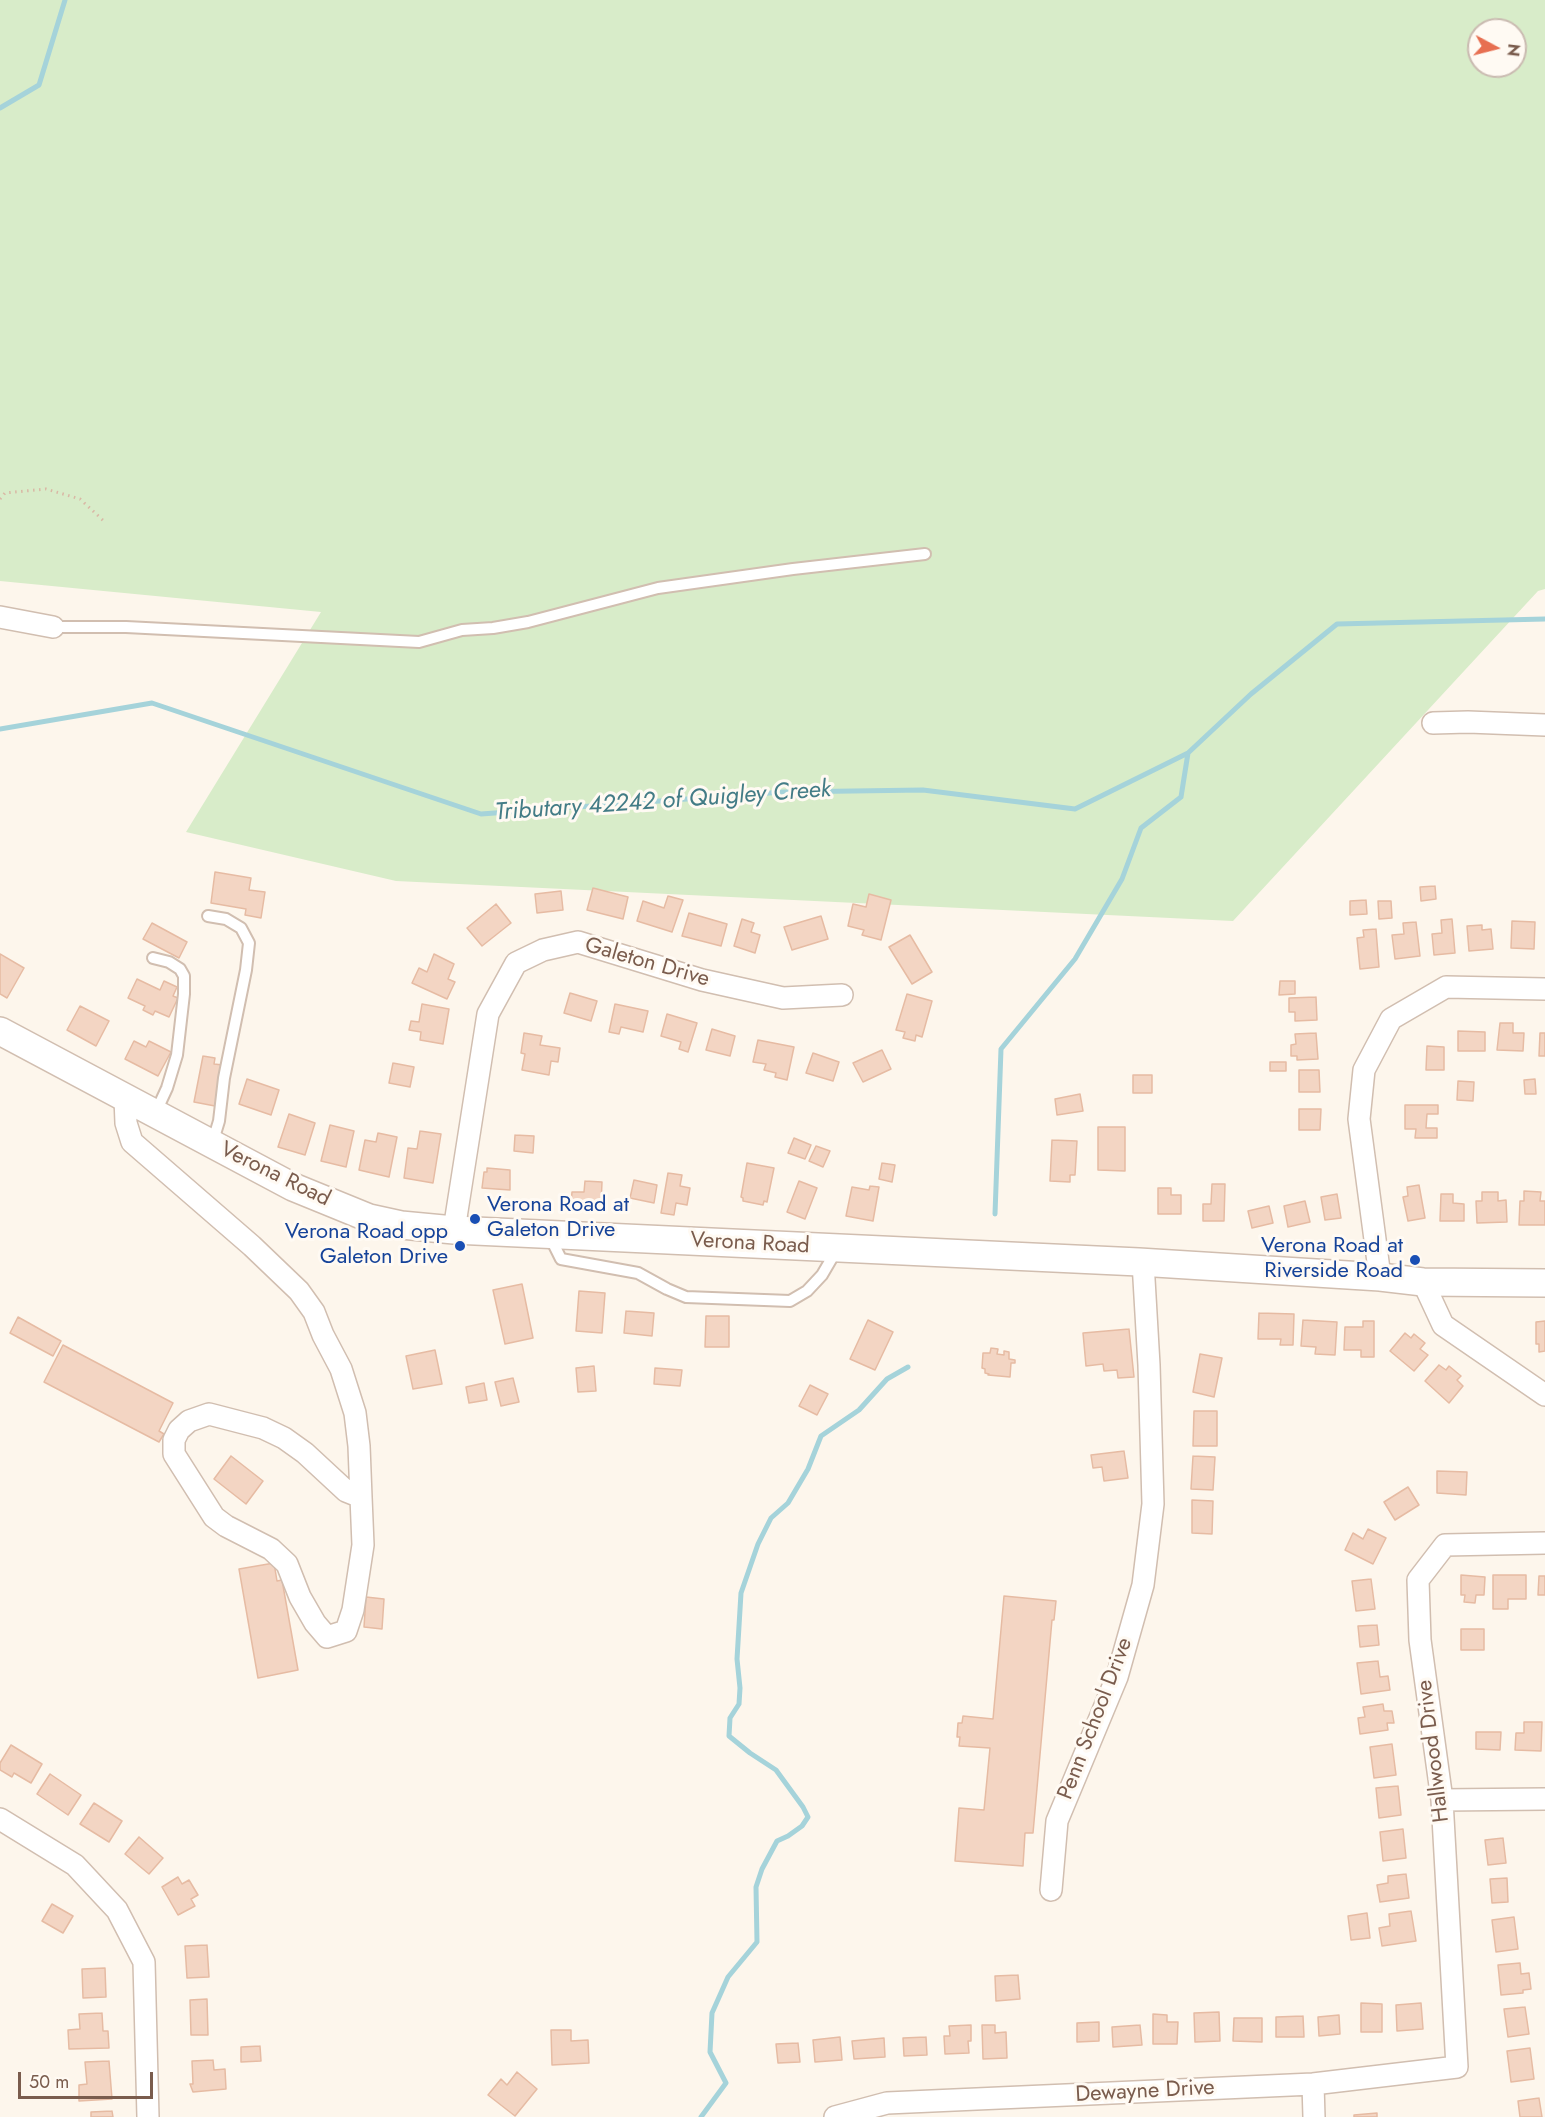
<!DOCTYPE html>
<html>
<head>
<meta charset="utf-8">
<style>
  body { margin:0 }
  #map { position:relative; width:1545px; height:2117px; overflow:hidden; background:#fdf6ec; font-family:Jost,sans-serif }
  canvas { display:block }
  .north { position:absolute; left:1467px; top:18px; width:60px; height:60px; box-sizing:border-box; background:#fffaf3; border:2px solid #cabbb1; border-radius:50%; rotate:97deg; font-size:16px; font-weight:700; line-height:24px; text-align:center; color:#7a5c4d }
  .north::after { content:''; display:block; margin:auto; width:21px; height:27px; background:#e76f51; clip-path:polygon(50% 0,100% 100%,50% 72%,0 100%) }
  .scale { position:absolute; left:18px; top:2072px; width:135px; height:27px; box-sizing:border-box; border:3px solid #7a5c4d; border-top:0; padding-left:8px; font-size:18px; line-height:21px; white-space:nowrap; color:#7a5c4d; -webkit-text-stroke:4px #fffaf3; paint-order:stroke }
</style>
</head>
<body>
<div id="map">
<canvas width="1545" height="2117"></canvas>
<div class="north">N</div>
<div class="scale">50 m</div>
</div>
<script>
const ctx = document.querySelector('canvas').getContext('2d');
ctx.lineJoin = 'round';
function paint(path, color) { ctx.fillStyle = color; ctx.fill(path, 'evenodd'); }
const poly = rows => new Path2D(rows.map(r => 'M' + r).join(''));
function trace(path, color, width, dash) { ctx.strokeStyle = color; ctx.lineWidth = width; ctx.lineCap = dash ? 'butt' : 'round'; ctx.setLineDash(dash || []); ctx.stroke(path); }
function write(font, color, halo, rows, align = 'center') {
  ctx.font = font + ' Jost,sans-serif'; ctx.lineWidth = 6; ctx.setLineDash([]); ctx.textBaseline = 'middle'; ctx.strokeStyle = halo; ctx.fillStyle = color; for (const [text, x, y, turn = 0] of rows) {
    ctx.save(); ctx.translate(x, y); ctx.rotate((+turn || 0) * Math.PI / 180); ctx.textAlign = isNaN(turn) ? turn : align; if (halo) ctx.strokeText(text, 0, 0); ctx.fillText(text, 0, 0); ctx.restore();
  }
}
paint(poly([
  [0,0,1545,0,1545,589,1538,591,1233,921,396,881,186,832,321,612,0,581],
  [1479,30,1515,30,1515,66,1479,66]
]), '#d8ecc9');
trace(poly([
  [0,108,39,85,65,0],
  [0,729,152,703,481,814,783,792,923,790,1075,809,1188,753,1251,694,1337,624,1545,619],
  [995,1214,1001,1049,1075,959,1122,879,1141,828,1181,797,1188,753],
  [701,2117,726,2083,710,2052,712,2013,728,1977,757,1942,756,1887,762,1869,777,1841,788,1836,802,1826,808,1817,803,1807,776,1770,750,1753,729,1736,730,1718,739,1704,740,1688,737,1659,741,1593,758,1544,771,1518,788,1503,808,1469,821,1436,859,1410,887,1379,908,1367]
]), '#a5d3da', 5);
const building = poly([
  [215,872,251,878,249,890,265,892,261,918,245,915,246,909,211,903,215,872],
  [1435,886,1436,899,1421,901,1420,887,1435,886],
  [593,888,628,897,623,919,587,910,593,888],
  [561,891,563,910,537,913,535,894,561,891],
  [869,894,891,900,881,940,862,935,864,930,848,926,853,904,866,907,869,894],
  [668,896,683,900,672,932,637,921,643,901,664,908,668,896],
  [1366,900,1367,914,1350,915,1350,901,1366,900],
  [1378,901,1391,901,1392,918,1379,919,1378,901],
  [496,904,511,923,482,946,467,928,496,904],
  [689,913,727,924,721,946,682,936,689,913],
  [821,916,828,939,792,950,784,927,821,916],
  [742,919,754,923,751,932,760,935,755,953,734,946,742,919],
  [1452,919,1455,953,1434,955,1432,934,1442,933,1441,920,1452,919],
  [1512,921,1535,922,1534,949,1511,948,1512,921],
  [1416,922,1420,956,1395,959,1392,935,1404,934,1403,923,1416,922],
  [152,923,187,942,179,958,143,939,152,923],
  [1482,925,1482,930,1491,929,1493,949,1469,951,1467,926,1482,925],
  [1376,929,1379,967,1360,969,1357,938,1364,937,1363,930,1376,929],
  [910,935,932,972,912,984,889,947,910,935],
  [0,954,24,968,7,998,0,994,0,954],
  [434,954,454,964,448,979,455,982,447,999,412,983,419,968,427,972,434,954],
  [137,979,160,990,164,981,177,987,173,996,178,998,169,1017,155,1011,153,1015,143,1010,145,1006,128,998,137,979],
  [1280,981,1295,981,1295,994,1279,995,1280,981],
  [570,993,597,1001,591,1021,564,1013,570,993],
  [907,994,932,1001,922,1037,916,1035,915,1041,903,1038,905,1032,896,1030,907,994],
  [1316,997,1317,1020,1295,1021,1295,1012,1289,1012,1289,998,1316,997],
  [422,1004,449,1009,443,1044,420,1040,421,1032,409,1030,411,1021,419,1022,422,1004],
  [615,1004,648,1011,643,1032,621,1027,619,1034,609,1032,615,1004],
  [80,1006,109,1021,96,1046,67,1030,80,1006],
  [667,1014,697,1023,688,1052,679,1049,681,1042,661,1036,667,1014],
  [1500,1023,1513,1023,1513,1033,1524,1033,1523,1051,1497,1050,1500,1023],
  [712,1029,735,1036,730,1056,706,1050,712,1029],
  [1458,1031,1485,1032,1485,1051,1458,1051,1458,1031],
  [524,1033,542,1036,540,1045,560,1048,558,1062,551,1061,549,1075,522,1070,525,1054,521,1053,524,1033],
  [1316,1033,1318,1059,1297,1060,1297,1056,1291,1056,1291,1045,1296,1044,1295,1034,1316,1033],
  [1540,1033,1545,1033,1545,1056,1539,1056,1540,1033],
  [758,1040,794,1047,787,1080,775,1077,776,1073,764,1070,766,1064,753,1062,758,1040],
  [134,1041,146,1047,149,1041,171,1052,158,1076,125,1059,134,1041],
  [1427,1046,1444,1047,1444,1070,1426,1070,1427,1046],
  [882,1050,891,1069,863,1082,853,1063,882,1050],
  [813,1053,839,1062,833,1081,806,1073,813,1053],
  [203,1056,215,1058,214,1064,223,1065,215,1106,194,1102,203,1056],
  [1270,1062,1286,1062,1286,1071,1270,1071,1270,1062],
  [393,1063,414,1067,410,1087,389,1083,393,1063],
  [1299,1070,1319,1070,1320,1092,1299,1092,1299,1070],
  [1133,1075,1152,1075,1152,1093,1133,1093,1133,1075],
  [247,1079,279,1090,271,1115,239,1104,247,1079],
  [1535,1079,1536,1094,1525,1094,1524,1080,1535,1079],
  [1458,1081,1474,1082,1473,1101,1457,1100,1458,1081],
  [1080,1094,1083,1111,1057,1115,1055,1099,1080,1094],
  [1405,1105,1438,1105,1438,1114,1427,1114,1426,1128,1437,1128,1437,1138,1415,1138,1416,1129,1405,1129,1405,1105],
  [1299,1109,1321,1109,1320,1130,1299,1130,1299,1109],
  [289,1114,315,1123,305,1155,278,1147,289,1114],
  [330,1125,354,1131,346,1167,321,1161,330,1125],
  [1098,1127,1125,1127,1125,1171,1098,1170,1098,1127],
  [420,1131,441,1134,433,1183,404,1178,408,1148,417,1149,420,1131],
  [378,1133,397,1137,389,1177,359,1170,365,1140,376,1142,378,1133],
  [515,1135,534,1136,533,1153,514,1151,515,1135],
  [794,1138,811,1145,805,1159,788,1153,794,1138],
  [1052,1140,1077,1141,1075,1175,1070,1175,1070,1182,1050,1181,1052,1140],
  [816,1146,830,1151,823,1167,809,1161,816,1146],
  [747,1163,774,1168,767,1202,764,1201,763,1205,743,1201,743,1198,741,1197,747,1163],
  [882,1163,895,1165,892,1182,879,1179,882,1163],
  [487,1168,510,1170,510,1190,482,1188,484,1172,487,1172,487,1168],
  [668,1173,682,1175,680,1186,690,1188,687,1205,676,1203,674,1215,661,1213,668,1173],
  [634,1180,657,1185,654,1203,630,1198,634,1180],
  [585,1181,602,1182,601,1205,571,1204,572,1192,584,1192,585,1181],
  [799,1181,817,1188,805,1219,787,1212,799,1181],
  [1212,1184,1225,1184,1224,1221,1203,1221,1203,1204,1211,1204,1212,1184],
  [1419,1185,1425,1218,1408,1221,1403,1197,1408,1196,1407,1187,1419,1185],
  [870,1186,879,1187,873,1221,846,1216,852,1187,869,1190,870,1186],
  [1158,1188,1171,1188,1171,1195,1181,1195,1181,1214,1158,1214,1158,1188],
  [1524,1191,1541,1192,1540,1201,1545,1201,1545,1225,1519,1225,1520,1201,1524,1201,1524,1191],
  [1482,1192,1498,1192,1498,1201,1506,1200,1507,1222,1477,1223,1476,1201,1482,1201,1482,1192],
  [1337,1194,1341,1218,1325,1220,1321,1197,1337,1194],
  [1441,1194,1453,1194,1453,1203,1464,1204,1464,1221,1440,1221,1441,1194],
  [1305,1201,1310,1222,1288,1227,1284,1206,1305,1201],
  [1269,1206,1273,1223,1252,1228,1248,1211,1269,1206],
  [522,1284,533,1338,505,1344,493,1290,522,1284],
  [579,1291,605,1293,602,1333,576,1331,579,1291],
  [626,1311,654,1313,652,1336,624,1333,626,1311],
  [1259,1313,1294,1314,1293,1345,1280,1345,1281,1339,1258,1339,1259,1313],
  [706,1316,729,1316,729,1347,705,1347,706,1316],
  [18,1317,61,1341,53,1356,10,1333,18,1317],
  [868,1320,893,1332,875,1370,850,1359,868,1320],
  [1303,1320,1337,1322,1335,1355,1315,1354,1316,1347,1301,1346,1303,1320],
  [1363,1321,1374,1321,1374,1357,1361,1357,1361,1350,1344,1350,1345,1327,1363,1327,1363,1321],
  [1545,1321,1545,1351,1539,1352,1539,1344,1536,1344,1536,1322,1545,1321],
  [1129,1329,1134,1377,1118,1378,1117,1370,1104,1371,1103,1364,1086,1366,1083,1333,1129,1329],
  [1405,1333,1411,1338,1414,1334,1425,1343,1420,1349,1428,1355,1414,1371,1390,1351,1405,1333],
  [63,1345,173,1403,159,1431,164,1434,159,1442,44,1382,63,1345],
  [991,1348,998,1349,997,1354,1004,1355,1004,1351,1009,1352,1009,1359,1015,1360,1015,1363,1011,1363,1010,1377,988,1375,989,1374,985,1373,985,1369,982,1368,983,1353,990,1353,991,1348],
  [435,1350,442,1384,413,1389,406,1356,435,1350],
  [1200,1354,1222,1358,1214,1397,1193,1392,1200,1354],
  [1439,1365,1446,1370,1449,1366,1461,1376,1457,1380,1463,1386,1449,1403,1425,1381,1439,1365],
  [594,1366,596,1391,578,1392,576,1368,594,1366],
  [655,1368,682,1370,680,1386,654,1384,655,1368],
  [513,1378,519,1402,501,1406,495,1382,513,1378],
  [484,1383,487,1400,469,1403,466,1387,484,1383],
  [810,1385,828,1394,817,1415,799,1406,810,1385],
  [1194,1411,1217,1411,1217,1446,1193,1446,1194,1411],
  [1124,1451,1128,1478,1104,1481,1102,1467,1093,1468,1091,1455,1124,1451],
  [231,1456,263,1481,246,1504,214,1479,231,1456],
  [1193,1456,1215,1457,1213,1490,1191,1489,1193,1456],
  [1437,1471,1467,1472,1466,1495,1437,1493,1437,1471],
  [1408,1487,1419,1505,1395,1520,1384,1502,1408,1487],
  [1192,1500,1213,1501,1212,1534,1192,1533,1192,1500],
  [1368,1529,1386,1538,1373,1564,1345,1550,1353,1533,1363,1539,1368,1529],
  [274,1563,277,1581,282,1580,298,1670,258,1678,239,1569,274,1563],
  [1461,1575,1485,1577,1484,1595,1476,1595,1475,1603,1464,1602,1465,1595,1461,1595,1461,1575],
  [1493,1575,1526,1575,1526,1599,1508,1599,1508,1609,1493,1609,1493,1575],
  [1539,1576,1545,1576,1545,1595,1538,1595,1539,1576],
  [1371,1579,1375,1609,1356,1611,1352,1581,1371,1579],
  [1004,1596,1056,1601,1054,1620,1052,1620,1033,1833,1025,1833,1023,1866,955,1861,959,1808,984,1810,990,1748,959,1746,960,1737,957,1737,958,1723,962,1723,963,1716,993,1719,1004,1596],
  [366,1597,384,1599,382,1629,364,1627,366,1597],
  [1377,1625,1379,1645,1360,1647,1358,1626,1377,1625],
  [1461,1629,1484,1629,1484,1650,1461,1650,1461,1629],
  [1378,1661,1380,1677,1388,1676,1390,1690,1361,1694,1357,1663,1378,1661],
  [1383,1704,1384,1711,1392,1711,1394,1723,1387,1723,1388,1730,1360,1734,1358,1718,1365,1717,1363,1707,1383,1704],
  [1524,1722,1542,1722,1541,1751,1515,1750,1516,1733,1524,1733,1524,1722],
  [1476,1732,1501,1732,1500,1750,1476,1749,1476,1732],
  [1392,1744,1396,1775,1374,1778,1370,1747,1392,1744],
  [11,1745,42,1764,31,1783,14,1773,12,1777,0,1770,0,1763,11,1745],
  [50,1774,81,1795,68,1815,37,1794,50,1774],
  [1398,1786,1401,1815,1379,1818,1376,1788,1398,1786],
  [94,1803,122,1821,109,1842,80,1824,94,1803],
  [1403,1829,1406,1858,1383,1861,1380,1832,1403,1829],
  [139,1837,163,1858,149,1874,125,1854,139,1837],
  [1503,1838,1506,1863,1488,1865,1485,1840,1503,1838],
  [1406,1874,1409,1898,1380,1902,1377,1885,1388,1883,1388,1876,1406,1874],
  [178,1877,182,1884,189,1880,198,1895,191,1899,195,1906,178,1915,162,1887,178,1877],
  [1507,1878,1508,1902,1492,1903,1490,1879,1507,1878],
  [52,1904,73,1916,63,1933,42,1921,52,1904],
  [1411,1911,1416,1941,1382,1946,1379,1928,1390,1926,1389,1914,1411,1911],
  [1367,1913,1370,1938,1351,1940,1348,1916,1367,1913],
  [1514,1917,1518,1949,1496,1952,1492,1920,1514,1917],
  [207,1945,209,1977,187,1978,185,1946,207,1945],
  [1520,1963,1521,1974,1529,1973,1531,1989,1523,1990,1523,1993,1501,1995,1498,1965,1520,1963],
  [105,1968,106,1997,83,1998,82,1969,105,1968],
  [1018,1975,1020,1999,996,2001,995,1976,1018,1975],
  [207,1999,208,2035,191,2035,190,2000,207,1999],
  [1361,2003,1382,2004,1382,2032,1361,2032,1361,2003],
  [1421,2003,1423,2029,1397,2031,1396,2005,1421,2003],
  [1525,2007,1529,2034,1508,2037,1504,2009,1525,2007],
  [1219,2012,1220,2041,1195,2042,1194,2013,1219,2012],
  [102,2013,103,2031,108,2031,109,2048,69,2049,68,2030,80,2029,79,2014,102,2013],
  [1153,2014,1167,2015,1167,2022,1178,2022,1177,2044,1153,2044,1153,2014],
  [1339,2015,1340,2034,1319,2036,1318,2017,1339,2015],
  [1303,2016,1304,2037,1276,2037,1276,2017,1303,2016],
  [1234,2018,1262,2018,1262,2042,1233,2041,1234,2018],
  [1099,2022,1099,2041,1077,2042,1077,2023,1099,2022],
  [971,2025,971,2041,968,2041,969,2053,945,2054,944,2036,950,2036,949,2026,971,2025],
  [982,2025,995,2025,995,2033,1006,2032,1007,2058,983,2059,982,2025],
  [1140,2025,1142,2045,1113,2047,1112,2027,1140,2025],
  [551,2030,571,2030,571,2041,588,2040,589,2063,552,2065,551,2030],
  [840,2037,842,2060,815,2062,813,2040,840,2037],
  [926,2037,927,2055,904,2056,903,2038,926,2037],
  [884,2038,885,2057,854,2059,852,2041,884,2038],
  [798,2043,800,2062,778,2063,776,2044,798,2043],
  [260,2046,261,2061,241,2062,241,2047,260,2046],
  [1530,2048,1534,2079,1511,2082,1507,2051,1530,2048],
  [213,2060,214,2070,225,2069,226,2089,193,2092,190,2084,193,2084,192,2061,213,2060],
  [109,2061,112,2099,79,2101,79,2085,87,2084,85,2062,109,2061],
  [517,2072,537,2089,515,2116,488,2095,501,2079,507,2085,517,2072],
  [1539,2098,1542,2117,1520,2117,1518,2101,1539,2098],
  [112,2111,113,2117,91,2117,91,2112,112,2111],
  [1377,2113,1377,2117,1354,2117,1354,2115,1377,2113]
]);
paint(building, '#f3d5c3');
trace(building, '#e6bba3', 1.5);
const service = poly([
  [53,627,126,627,419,642,462,630,493,628,528,622,658,588,793,569,925,554],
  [208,916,226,919,241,928,249,943,246,970,224,1078,219,1121,212,1144],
  [153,958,169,962,180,969,184,976,184,994,177,1055,167,1088,155,1114],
  [549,1235,561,1259,638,1273,667,1289,686,1297,790,1301,807,1291,822,1275,836,1251]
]);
const minor = poly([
  [0,617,53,627],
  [1433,723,1468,722,1545,725],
  [125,1098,126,1123,132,1142,252,1246,299,1291,314,1312,323,1335,341,1369,355,1413,359,1446,361,1497,363,1545,353,1610,346,1631,327,1637,315,1623,300,1597,287,1564,271,1549,226,1526,214,1517,174,1454,174,1440,179,1430,189,1421,209,1414,263,1428,284,1438,305,1453,346,1491,361,1497],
  [454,1230,488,1014,516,963,543,950,578,942,702,980,783,998,842,995],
  [1380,1277,1359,1119,1364,1070,1391,1019,1446,987,1545,989],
  [1423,1282,1443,1325,1545,1395],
  [1442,1800,1545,1799],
  [0,1819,75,1865,117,1910,144,1962,148,2117],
  [1051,1890,1057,1821,1117,1677,1143,1585,1153,1504,1149,1365,1143,1262],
  [1313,2084,1314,2117],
  [835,2117,887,2103,1313,2084,1457,2067,1442,1800,1420,1640,1418,1580,1445,1545,1545,1543]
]);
const tertiary = poly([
  [0,1031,293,1187,369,1218,401,1225,454,1230,1139,1262,1380,1277,1423,1282,1545,1283]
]);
trace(service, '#d1beb0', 14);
trace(minor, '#d1beb0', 24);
trace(tertiary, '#d1beb0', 30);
trace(poly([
  [0,499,5,493,46,489,80,499,106,523]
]), '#d9b8a5', 3, [1.5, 4.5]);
trace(service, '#fff', 10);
trace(minor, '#fff', 21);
trace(tertiary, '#fff', 27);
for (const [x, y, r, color] of [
  [475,1219,6,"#1a4fb4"],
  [460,1246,6,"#1a4fb4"],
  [1415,1260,6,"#1a4fb4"]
]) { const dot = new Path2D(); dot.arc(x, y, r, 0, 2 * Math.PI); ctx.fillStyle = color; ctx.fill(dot); trace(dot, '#fffaf3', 2); }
write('22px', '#7a5c4d', '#fffaf3', [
  ["Galeton Drive",647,963,16],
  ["Verona Road",275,1175,26],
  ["Verona Road",750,1244,3],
  ["Penn School Drive",1096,1719,-69],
  ["Hallwood Drive",1434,1751,-97],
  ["Dewayne Drive",1145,2092,-3]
]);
write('22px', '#164399', '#fffaf3', [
  ["Verona Road at",487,1206,"left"],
  ["Galeton Drive",487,1231,"left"],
  ["Verona Road opp",448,1233],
  ["Galeton Drive",448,1258],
  ["Verona Road at",1403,1247],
  ["Riverside Road",1403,1272]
], 'right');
write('italic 24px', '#437c86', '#fffaf3', [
  ["Tributary 42242 of Quigley Creek",663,802,-4]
]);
</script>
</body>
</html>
